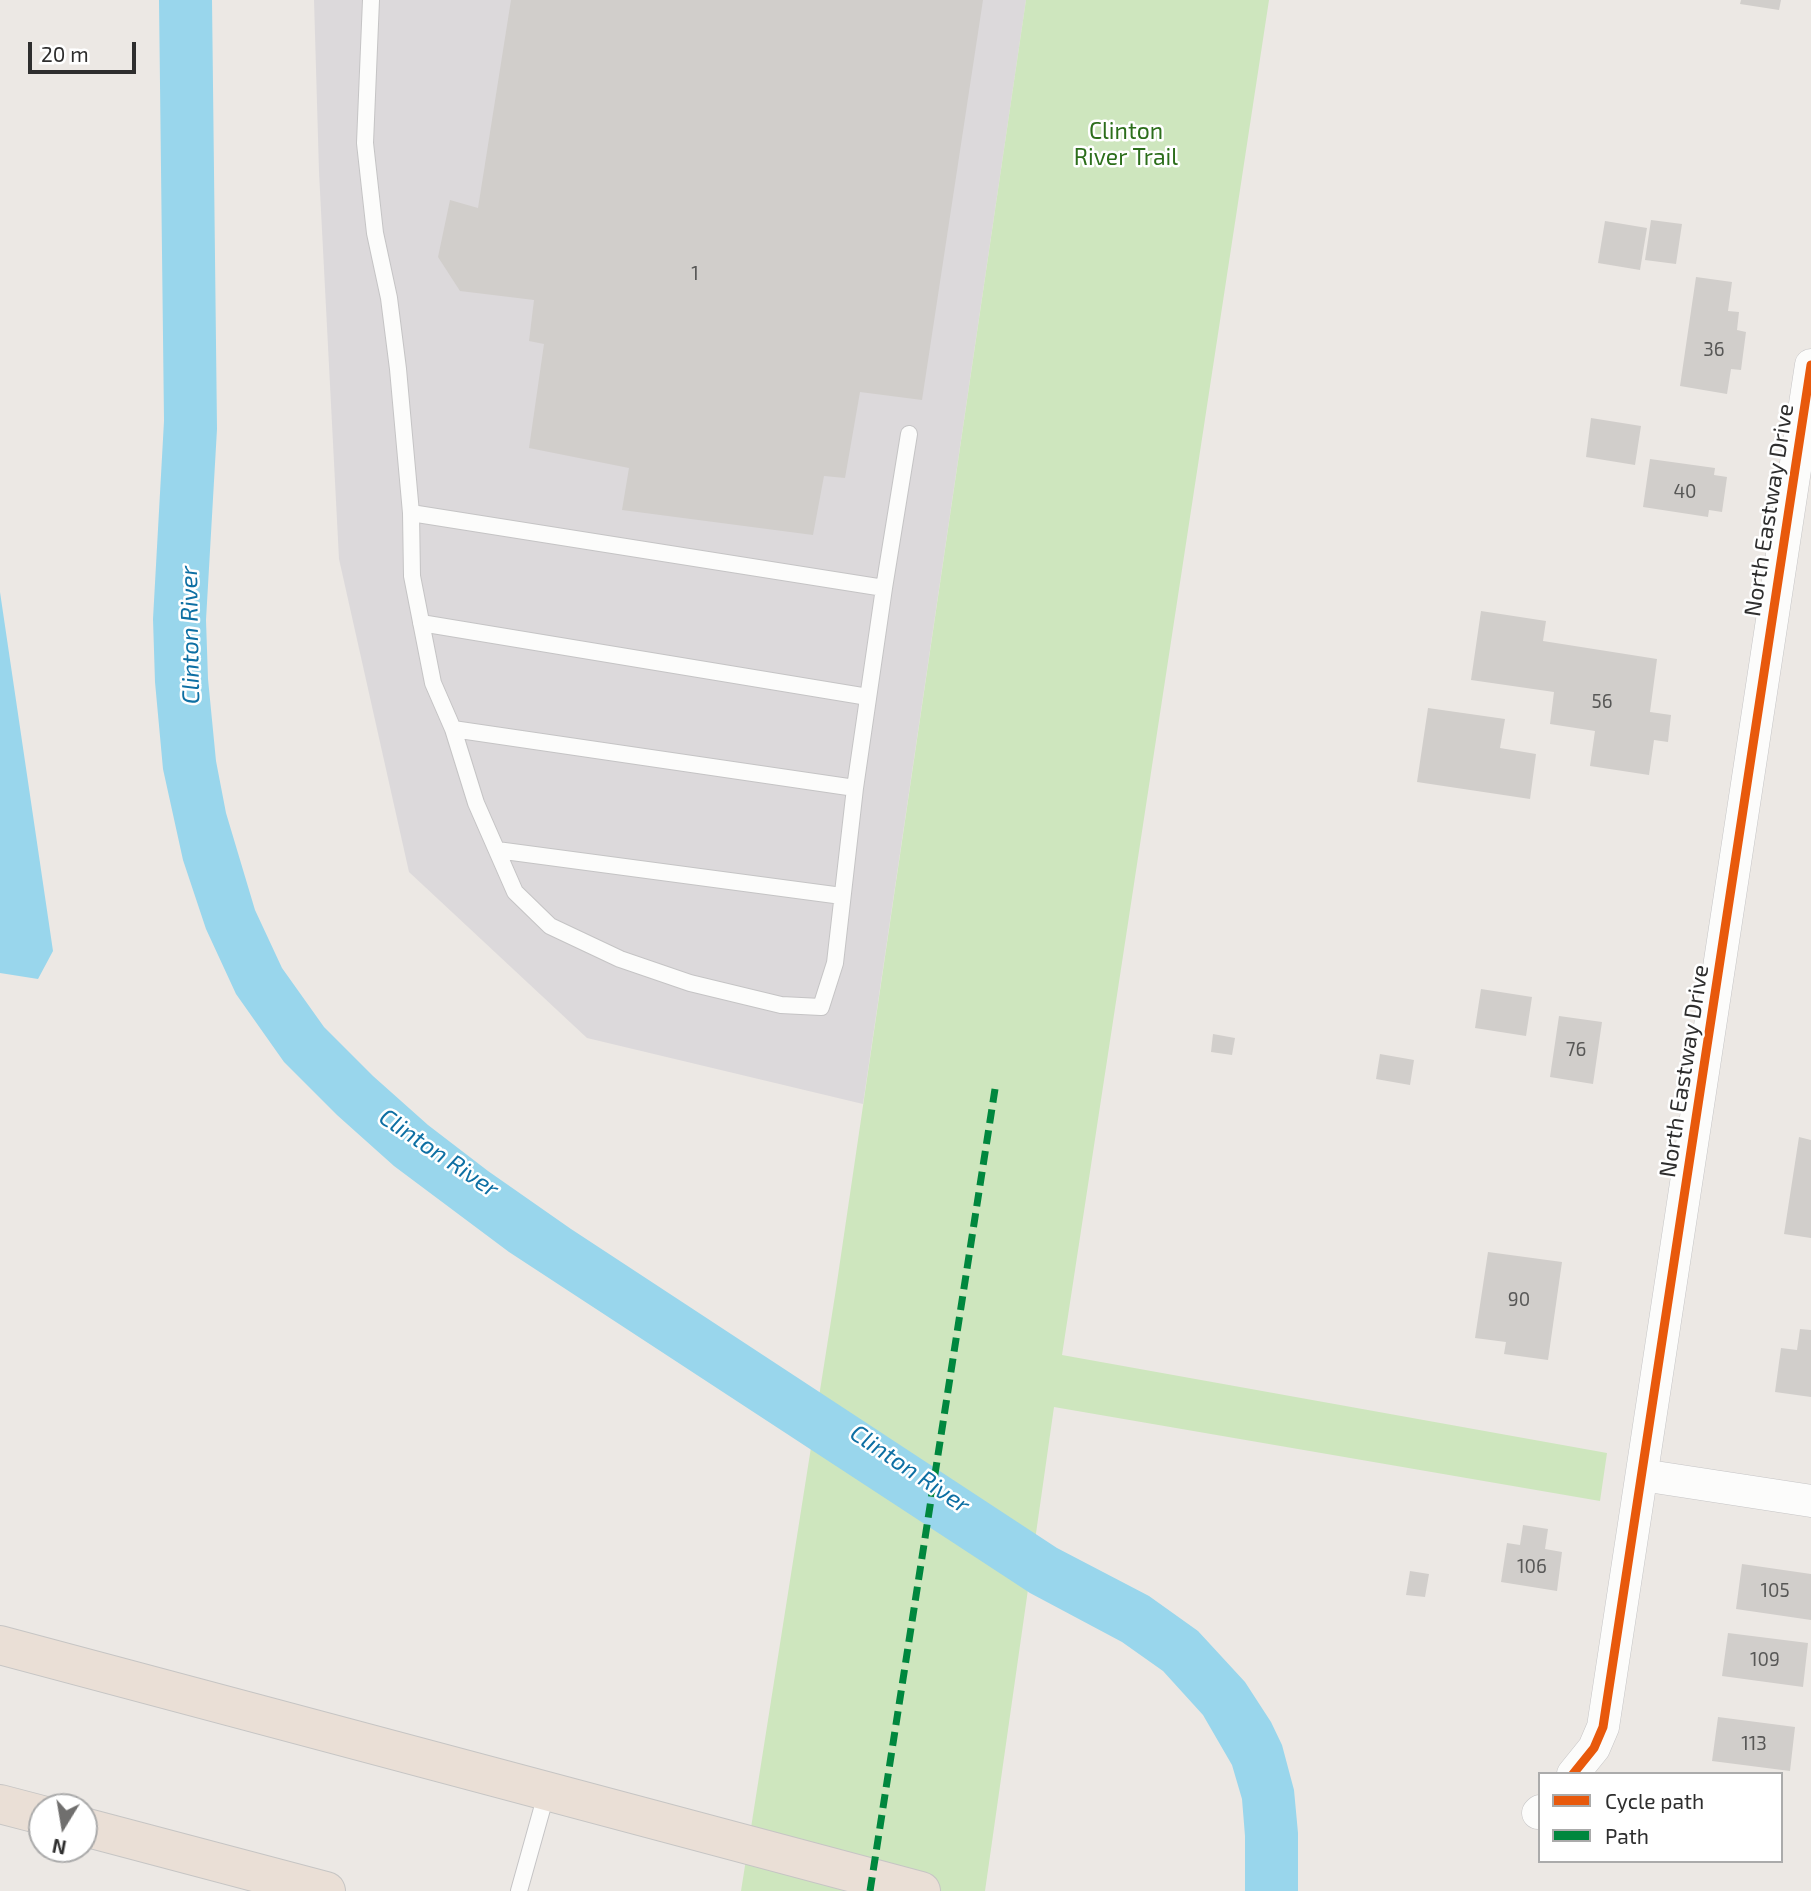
<!DOCTYPE html>
<html>
<head>
<meta charset="utf-8">
<style>
  body { margin:0 }
  #map { position:relative; width:1811px; height:1891px; overflow:hidden; background:#ece8e4; font-family:"Exo 2",sans-serif }
  canvas { display:block }
  .legend { position:absolute; left:1538px; top:1772px; width:245px; height:91px; box-sizing:border-box; background:#fff; border:2px solid #ababab; margin:0; padding:9px 12px; list-style:none; font-size:21px; color:#2e2e2e }
  .legend li { display:flex; align-items:center; gap:14px; height:35px }
  .legend b { width:35px; border:2px solid #ababab }
  .north { position:absolute; left:28px; top:1793px; width:70px; height:70px; box-sizing:border-box; background:#fff; border:2px solid #ababab; border-radius:50%; rotate:191deg; font-size:19px; font-weight:700; line-height:28px; text-align:center; color:#2e2e2e }
  .north::after { content:''; display:block; margin:auto; width:24px; height:32px; background:#706f6e; clip-path:polygon(50% 0,100% 100%,50% 72%,0 100%) }
  .scale { position:absolute; left:28px; top:42px; width:108px; height:32px; box-sizing:border-box; border:4px solid #2e2e2e; border-top:0; padding-left:9px; font-size:21px; line-height:24px; white-space:nowrap; color:#2e2e2e; -webkit-text-stroke:5px #fff; paint-order:stroke }
</style>
</head>
<body>
<div id="map">
<canvas width="1811" height="1891"></canvas>
<ul class="legend">
<li><b style="height:9px;background:#e8590c"></b>Cycle path</li>
<li><b style="height:9px;background:#00873e"></b>Path</li>
</ul>
<div class="north">N</div>
<div class="scale">20 m</div>
</div>
<script>
const ctx = document.querySelector('canvas').getContext('2d');
ctx.lineJoin = 'round';
function paint(path, color) { ctx.fillStyle = color; ctx.fill(path, 'evenodd'); }
const poly = rows => new Path2D(rows.map(r => 'M' + r).join(''));
function trace(path, color, width, dash) { ctx.strokeStyle = color; ctx.lineWidth = width; ctx.lineCap = dash ? 'butt' : 'round'; ctx.setLineDash(dash || []); ctx.stroke(path); }
function write(font, color, halo, rows, align = 'center') {
  ctx.font = font + ' "Exo 2",sans-serif'; ctx.lineWidth = 5; ctx.setLineDash([]); ctx.textBaseline = 'middle'; ctx.strokeStyle = halo; ctx.fillStyle = color; for (const [text, x, y, turn = 0] of rows) {
    ctx.save(); ctx.translate(x, y); ctx.rotate((+turn || 0) * Math.PI / 180); ctx.textAlign = isNaN(turn) ? turn : align; if (halo) ctx.strokeText(text, 0, 0); ctx.fillText(text, 0, 0); ctx.restore();
  }
}
paint(poly([
  [314,0,1026,0,863,1104,587,1038,409,872,339,559,319,172]
]), '#dcd9db');
paint(poly([
  [1026,0,1269,0,1062,1355,1607,1453,1600,1501,1054,1407,985,1891,741,1891,836,1289]
]), '#cee6be');
paint(poly([
  [159,0,212,0,217,429,206,620,208,679,216,761,226,813,255,910,282,968,324,1027,373,1076,428,1125,488,1171,571,1229,1057,1548,1149,1596,1198,1631,1245,1682,1271,1722,1282,1745,1294,1790,1298,1833,1298,1891,1245,1891,1245,1836,1242,1799,1232,1765,1203,1715,1163,1671,1122,1642,1030,1593,509,1252,394,1166,337,1115,284,1062,236,994,206,929,183,860,163,769,155,682,153,619,164,421],
  [0,592,53,951,38,979,0,973]
]), '#99d6ec');
paint(poly([
  [511,0,983,0,922,400,860,392,845,478,824,476,813,535,622,510,629,468,529,448,544,344,529,341,534,300,460,291,438,257,450,200,478,208],
  [1741,0,1781,0,1779,10,1740,4],
  [1651,220,1682,224,1676,264,1645,260],
  [1605,221,1647,228,1640,270,1598,263],
  [1696,277,1732,282,1728,311,1739,312,1737,330,1746,332,1741,370,1731,369,1727,394,1680,386],
  [1591,418,1641,426,1635,465,1586,457],
  [1650,459,1715,468,1714,475,1727,477,1722,512,1709,510,1708,517,1643,507],
  [1481,611,1546,621,1543,641,1657,659,1650,712,1671,715,1668,742,1654,740,1649,775,1590,766,1595,731,1550,724,1554,692,1471,680],
  [1428,708,1505,719,1500,748,1536,754,1530,799,1417,782],
  [1481,989,1532,997,1526,1036,1475,1028],
  [1559,1016,1602,1022,1593,1084,1550,1077],
  [1213,1034,1235,1038,1232,1055,1211,1052],
  [1380,1054,1414,1060,1410,1085,1376,1079],
  [1799,1137,1811,1140,1811,1238,1784,1234],
  [1488,1252,1562,1262,1548,1360,1504,1354,1506,1342,1475,1338],
  [1800,1329,1811,1330,1811,1397,1775,1392,1781,1348,1797,1350],
  [1523,1525,1548,1529,1545,1549,1562,1552,1557,1591,1501,1582,1507,1543,1520,1545],
  [1742,1564,1811,1574,1811,1620,1736,1609],
  [1410,1571,1429,1574,1425,1597,1406,1595],
  [1728,1633,1808,1643,1803,1687,1722,1676],
  [1718,1717,1795,1727,1790,1771,1712,1761]
]), '#d1cecb');
const service = poly([
  [371,0,365,143,375,233,389,298,398,369,411,513,412,576,433,683,453,729,476,803,515,892,550,926,620,959,690,983,781,1005,821,1007,835,963,855,788,884,588,411,513],
  [884,588,909,434],
  [421,623,868,697],
  [453,729,855,788],
  [497,850,842,896],
  [519,1891,547,1791]
]);
const minor = poly([
  [1642,1475,1811,1501],
  [1573,1774,1594,1748,1603,1727,1811,365],
  [1538,1813,1540,1811]
]);
const motorway = poly([
  [0,1645,921,1891],
  [0,1804,42,1815],
  [84,1827,326,1891]
]);
trace(service, '#c5c4c5', 18);
trace(minor, '#c5c4c5', 33);
trace(motorway, '#c6c5c4', 40);
trace(service, '#fcfcfb', 16);
trace(minor, '#fcfcfb', 32);
trace(motorway, '#eadfd6', 38);
trace(poly([
  [870,1891,995,1089]
]), '#00873e', 7, [14, 7]);
trace(poly([
  [1573,1774,1594,1748,1603,1727,1811,365]
]), '#e8590c', 9);
write('19px', '#585857', null, [
  ["1",695,274],
  ["36",1714,350],
  ["40",1685,492],
  ["56",1602,702],
  ["76",1576,1050],
  ["90",1519,1300],
  ["106",1532,1567],
  ["105",1775,1591],
  ["109",1765,1660],
  ["113",1754,1744]
]);
write('23px', '#2c6e1b', '#fff', [
  ["Clinton",1126,131],
  ["River Trail",1126,157]
]);
write('23px', '#2e2e2e', '#fff', [
  ["North Eastway Drive",1769,510,-81],
  ["North Eastway Drive",1684,1071,-81]
]);
write('italic 24px', '#0d6fa3', '#fff', [
  ["Clinton River",190,635,-91],
  ["Clinton River",439,1153,34],
  ["Clinton River",910,1469,34]
]);
</script>
</body>
</html>
